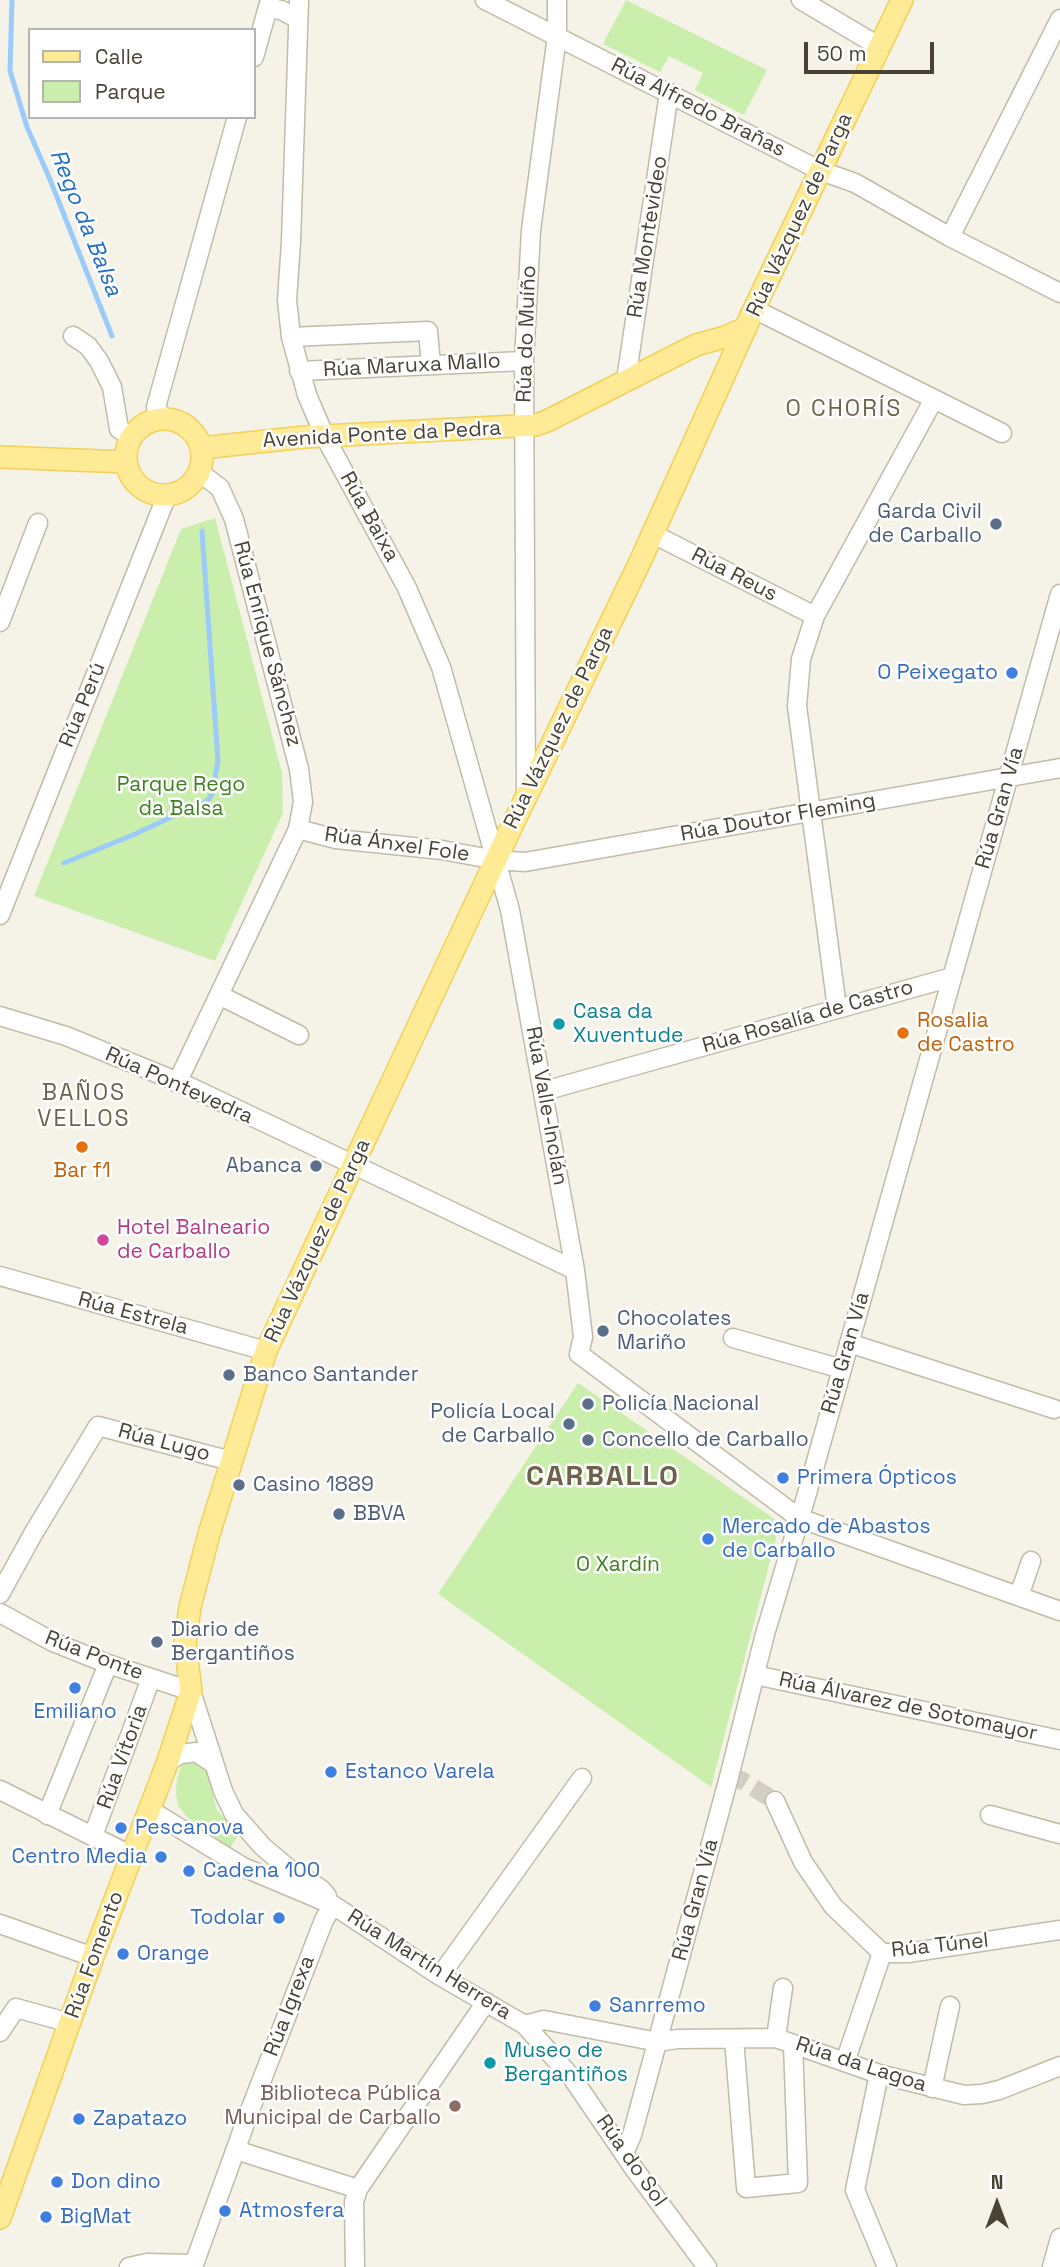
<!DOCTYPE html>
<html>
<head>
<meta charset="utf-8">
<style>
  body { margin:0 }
  #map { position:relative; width:1060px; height:2267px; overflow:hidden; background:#f5f2e7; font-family:"Space Grotesk",sans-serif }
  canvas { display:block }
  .legend { position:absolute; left:28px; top:28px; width:228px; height:91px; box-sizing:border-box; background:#fff; border:2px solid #b6b4ae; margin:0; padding:9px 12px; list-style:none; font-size:21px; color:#494335 }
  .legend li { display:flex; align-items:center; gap:14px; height:35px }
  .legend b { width:35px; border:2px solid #b6b4ae }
  .north { position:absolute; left:962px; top:2169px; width:70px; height:70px; -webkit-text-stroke:5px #fff; paint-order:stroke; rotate:0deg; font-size:19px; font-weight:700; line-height:28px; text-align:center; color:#494335 }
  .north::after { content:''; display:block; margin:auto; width:24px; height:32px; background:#494335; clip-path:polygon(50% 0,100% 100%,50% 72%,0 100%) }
  .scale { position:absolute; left:804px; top:42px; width:130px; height:32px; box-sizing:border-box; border:4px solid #494335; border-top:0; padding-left:9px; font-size:21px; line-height:24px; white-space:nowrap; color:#494335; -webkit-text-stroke:5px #fff; paint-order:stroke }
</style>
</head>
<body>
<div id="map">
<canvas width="1060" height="2267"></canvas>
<ul class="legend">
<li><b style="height:9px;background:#ffea96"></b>Calle</li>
<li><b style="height:19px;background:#caeeab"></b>Parque</li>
</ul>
<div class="north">N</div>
<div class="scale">50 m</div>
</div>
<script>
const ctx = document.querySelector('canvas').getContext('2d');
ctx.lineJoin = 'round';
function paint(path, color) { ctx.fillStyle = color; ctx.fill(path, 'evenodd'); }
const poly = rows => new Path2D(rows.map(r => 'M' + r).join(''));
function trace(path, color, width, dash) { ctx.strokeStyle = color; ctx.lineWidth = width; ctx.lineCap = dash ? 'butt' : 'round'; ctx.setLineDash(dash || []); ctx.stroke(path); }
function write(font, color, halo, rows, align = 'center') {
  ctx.font = font + ' "Space Grotesk",sans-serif'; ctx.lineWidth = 5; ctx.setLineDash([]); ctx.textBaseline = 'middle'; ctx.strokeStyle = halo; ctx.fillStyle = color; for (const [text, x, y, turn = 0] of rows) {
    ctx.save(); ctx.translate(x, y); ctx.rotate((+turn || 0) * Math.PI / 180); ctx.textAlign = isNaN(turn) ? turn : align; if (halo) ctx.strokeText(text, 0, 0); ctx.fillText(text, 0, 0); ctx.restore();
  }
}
paint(poly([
  [626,0,767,70,744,115,695,90,703,73,669,56,660,72,603,44],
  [215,518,282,773,283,813,215,961,34,896,181,529],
  [578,1383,780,1523,711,1787,438,1594],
  [183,1760,197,1761,206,1769,217,1810,239,1834,230,1848,189,1819,178,1806,176,1793,177,1779]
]), '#caeeab');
trace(poly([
  [12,0,10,71,27,127,49,177,112,336],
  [64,863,133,835,182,812,193,811,209,799,212,794,218,761,202,531]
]), '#9ccbf9', 5);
trace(poly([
  [729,1777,741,1780,775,1801]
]), '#d3cfc3', 18, [18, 9]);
const minor = poly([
  [299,0,291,242,287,300,291,337,307,395,325,437,407,588,441,667,510,910,575,1270,583,1337,579,1354,799,1518,1060,1611],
  [485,0,821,171,855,183,950,237,1060,293],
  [801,0,880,47],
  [268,8,281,10,298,19],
  [254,57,270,0],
  [950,237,1060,19],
  [754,309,1002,433],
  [73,336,88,346,99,361,112,387,119,429,132,437],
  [291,337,428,331,431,365],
  [299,371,524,361],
  [626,380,669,93],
  [163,419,156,407,237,117],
  [653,534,815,616],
  [0,622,38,523],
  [526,796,524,361,531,230,557,36,557,0],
  [298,829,336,839,442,850,496,860,525,862,1060,768],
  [0,915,167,495],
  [219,995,299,1035],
  [837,1008,797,706,801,659,815,616,934,399],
  [0,1016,66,1036,188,1086,575,1270],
  [177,1083,298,829,303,802,299,769,234,519,220,488,199,472],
  [544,1091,952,977],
  [0,1276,266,1351],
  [733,1338,842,1369],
  [849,1343,1054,1409],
  [0,1594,33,1534,98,1426,231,1461],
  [1019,1596,1031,1561],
  [0,1613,53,1642,108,1664,191,1691,223,1791,234,1814,263,1847,288,1868,321,1889,327,1896],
  [755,1675,1060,1740],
  [168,1761,181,1754,196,1752,214,1764],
  [0,1790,132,1856],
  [775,1801,803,1862,833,1906,882,1953,908,1953,1060,1930],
  [150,1810,243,1867,333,1905,440,1976,525,2025,573,2079,635,2170,707,2267],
  [47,1815,108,1664],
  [990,1815,1060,1834],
  [93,1836,151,1678],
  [0,1924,93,1957],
  [440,1976,582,1778],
  [525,2025,544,2020,658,2042,677,2039,776,2038,879,2074,964,2095,982,2094,999,2090,1060,2066],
  [0,2032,16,2008,70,2023],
  [776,2038,783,1988],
  [734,2039,746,2188,798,2183,793,2044],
  [845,2062,882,1953],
  [879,2074,855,2190,887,2267],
  [932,2088,950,2006],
  [236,2150,358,2189],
  [624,2153,632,2135,729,1777,765,1634,806,1497,1060,594],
  [129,2267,147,2263,194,2264],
  [193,2267,247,2118,324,1920,333,1905],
  [355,2267,354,2202,358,2189,486,2002],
  [1052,2267,1060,2238]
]);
const major = poly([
  '126 457a38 38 0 1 1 76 0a38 38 0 1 1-76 0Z',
  [201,448,305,437,536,425,547,421,696,345,725,337,746,328],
  [0,457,126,462],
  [0,2218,93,1957,168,1761,191,1691,185,1643,190,1607,209,1534,266,1351,508,834,639,564,754,309,902,0]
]);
trace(minor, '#c2bba8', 21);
trace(major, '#f1d158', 24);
trace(minor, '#fff', 18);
trace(major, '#ffea96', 21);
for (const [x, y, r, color] of [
  [996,524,7,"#5c6f8a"],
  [1012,673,7,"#3f7fe0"],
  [559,1024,7,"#0f9aa8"],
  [903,1033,7,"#e8710a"],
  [82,1147,7,"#e8710a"],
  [316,1166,7,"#5c6f8a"],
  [103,1240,7,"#d1479c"],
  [603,1331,7,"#5c6f8a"],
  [229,1375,7,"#5c6f8a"],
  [588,1404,7,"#5c6f8a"],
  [569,1424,7,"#5c6f8a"],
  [588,1440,7,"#5c6f8a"],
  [783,1478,7,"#3f7fe0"],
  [239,1485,7,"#5c6f8a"],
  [339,1514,7,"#5c6f8a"],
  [708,1539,7,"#3f7fe0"],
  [157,1642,7,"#5c6f8a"],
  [75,1688,7,"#3f7fe0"],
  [331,1772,7,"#3f7fe0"],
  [121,1828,7,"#3f7fe0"],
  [161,1857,7,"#3f7fe0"],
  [189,1871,7,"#3f7fe0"],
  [279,1918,7,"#3f7fe0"],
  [123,1954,7,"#3f7fe0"],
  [595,2006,7,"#3f7fe0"],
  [490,2063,7,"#0f9aa8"],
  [455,2106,7,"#8d6e63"],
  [79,2119,7,"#3f7fe0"],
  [57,2182,7,"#3f7fe0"],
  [225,2211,7,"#3f7fe0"],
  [46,2217,7,"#3f7fe0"]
]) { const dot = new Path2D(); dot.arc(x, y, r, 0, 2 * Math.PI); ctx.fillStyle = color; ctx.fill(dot); trace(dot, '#fff', 2.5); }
write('21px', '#494335', '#fff', [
  ["Rúa Alfredo Brañas",698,108,27],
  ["Rúa Vázquez de Parga",800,215,-65],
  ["Rúa Montevideo",648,237,-81],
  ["Rúa do Muíño",527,334,-88],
  ["Rúa Maruxa Mallo",412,366,-3],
  ["Avenida Ponte da Pedra",382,435,-3],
  ["Rúa Baixa",369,517,61],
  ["Rúa Reus",734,575,27],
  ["Rúa Enrique Sánchez",267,644,75],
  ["Rúa Perú",83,705,-68],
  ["Rúa Vázquez de Parga",559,728,-64],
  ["Rúa Gran Vía",1000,808,-74],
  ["Rúa Doutor Fleming",778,818,-10],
  ["Rúa Ánxel Fole",397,845,8],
  ["Rúa Rosalía de Castro",808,1017,-16],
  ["Rúa Pontevedra",179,1086,24],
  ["Rúa Valle-Inclán",546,1106,80],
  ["Rúa Vázquez de Parga",318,1241,-65],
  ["Rúa Estrela",133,1314,15],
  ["Rúa Gran Vía",846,1353,-74],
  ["Rúa Lugo",164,1443,15],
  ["Rúa Ponte",94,1656,21],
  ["Rúa Álvarez de Sotomayor",908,1707,12],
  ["Rúa Vitoria",123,1757,-70],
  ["Rúa Gran Vía",696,1900,-75],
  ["Rúa Túnel",940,1946,-6],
  ["Rúa Fomento",95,1955,-70],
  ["Rúa Martín Herrera",429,1965,32],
  ["Rúa Igrexa",290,2006,-69],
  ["Rúa da Lagoa",861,2065,18],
  ["Rúa do Sol",631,2161,55]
]);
write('21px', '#4e5e75', '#fff', [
  ["Garda Civil",982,512,"right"],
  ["de Carballo",982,536,"right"],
  ["Abanca",302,1166,"right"],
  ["Chocolates",617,1319],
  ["Mariño",617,1343],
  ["Banco Santander",243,1375],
  ["Policía Nacional",602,1404],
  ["Policía Local",555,1412,"right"],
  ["de Carballo",555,1436,"right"],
  ["Concello de Carballo",602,1440],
  ["Casino 1889",253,1485],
  ["BBVA",353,1514],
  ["Diario de",171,1630],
  ["Bergantiños",171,1654]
], 'left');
write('21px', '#366cbe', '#fff', [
  ["O Peixegato",998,673,"right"],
  ["Primera Ópticos",797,1478],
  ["Mercado de Abastos",722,1527],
  ["de Carballo",722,1551],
  ["Emiliano",75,1712,"center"],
  ["Estanco Varela",345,1772],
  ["Pescanova",135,1828],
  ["Centro Media",147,1857,"right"],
  ["Cadena 100",203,1871],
  ["Todolar",265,1918,"right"],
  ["Orange",137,1954],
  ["Sanrremo",609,2006],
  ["Zapatazo",93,2119],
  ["Don dino",71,2182],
  ["Atmosfera",239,2211],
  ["BigMat",60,2217]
], 'left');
write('21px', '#3d8221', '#fff', [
  ["Parque Rego",181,785],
  ["da Balsa",181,809],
  ["O Xardín",618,1565]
]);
write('21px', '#0d838f', '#fff', [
  ["Casa da",573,1012],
  ["Xuventude",573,1036],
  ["Museo de",504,2051],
  ["Bergantiños",504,2075]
], 'left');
write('21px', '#c56008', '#fff', [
  ["Rosalia",917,1021],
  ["de Castro",917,1045],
  ["Bar f1",82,1171,"center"]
], 'left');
write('21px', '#b23c85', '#fff', [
  ["Hotel Balneario",117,1228],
  ["de Carballo",117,1252]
], 'left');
write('21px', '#785e54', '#fff', [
  ["Biblioteca Pública",441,2094],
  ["Municipal de Carballo",441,2118]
], 'right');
write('italic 23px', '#216fc2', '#fff', [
  ["Rego da Balsa",85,223,68]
]);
ctx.letterSpacing = '2px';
write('23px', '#6d624b', '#fff', [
  ["O CHORÍS",844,410],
  ["BAÑOS",84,1094],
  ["VELLOS",84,1120]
]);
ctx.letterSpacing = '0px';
ctx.letterSpacing = '2px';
write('bold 28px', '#6d624b', '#fff', [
  ["CARBALLO",603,1477]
]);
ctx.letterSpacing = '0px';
</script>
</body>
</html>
